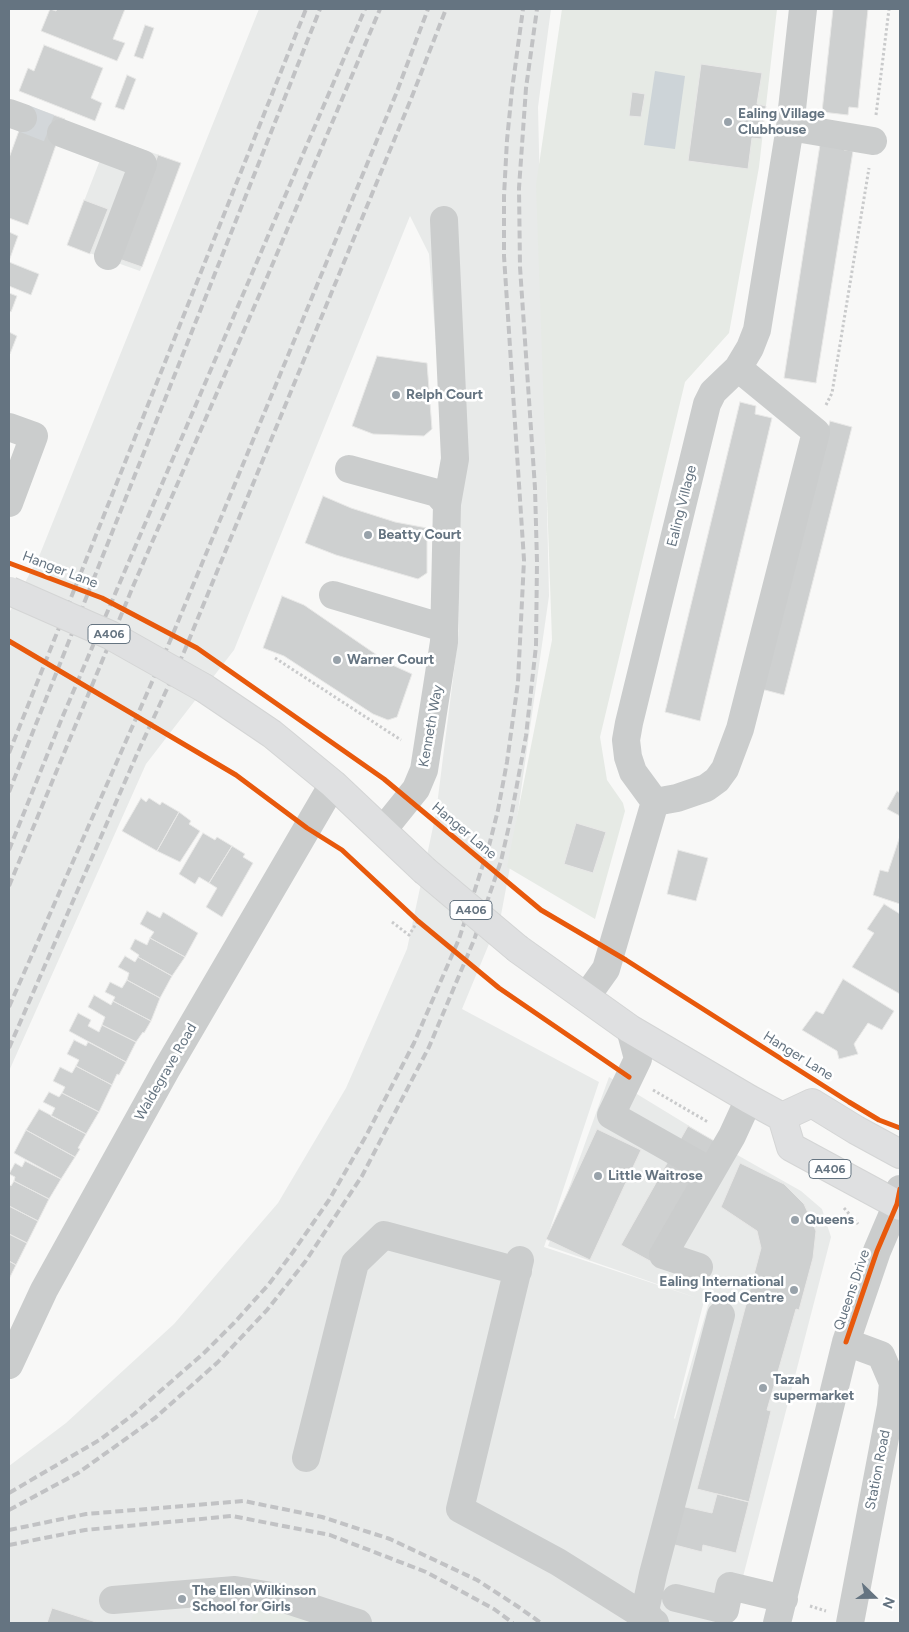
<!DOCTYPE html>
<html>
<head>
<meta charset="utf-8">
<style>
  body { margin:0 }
  #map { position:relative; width:909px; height:1632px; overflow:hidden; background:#f8f8f7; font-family:Figtree,sans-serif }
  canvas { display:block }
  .frame { position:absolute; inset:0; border:10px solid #657481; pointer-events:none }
  .north { position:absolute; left:849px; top:1572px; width:50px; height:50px; -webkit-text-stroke:4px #fff; paint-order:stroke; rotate:112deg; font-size:14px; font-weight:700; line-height:20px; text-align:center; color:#657481 }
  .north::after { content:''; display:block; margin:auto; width:18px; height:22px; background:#657481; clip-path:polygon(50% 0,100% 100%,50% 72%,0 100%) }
</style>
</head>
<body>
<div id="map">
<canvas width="909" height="1632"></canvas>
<div class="frame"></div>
<div class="north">N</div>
</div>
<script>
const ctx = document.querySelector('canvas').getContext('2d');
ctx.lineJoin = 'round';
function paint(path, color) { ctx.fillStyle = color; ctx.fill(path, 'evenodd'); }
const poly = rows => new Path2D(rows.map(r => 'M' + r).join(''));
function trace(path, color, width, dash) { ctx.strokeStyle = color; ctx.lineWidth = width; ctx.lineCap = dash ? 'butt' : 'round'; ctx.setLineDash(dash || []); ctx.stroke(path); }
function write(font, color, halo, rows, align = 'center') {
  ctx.font = font + ' Figtree,sans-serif'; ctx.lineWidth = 5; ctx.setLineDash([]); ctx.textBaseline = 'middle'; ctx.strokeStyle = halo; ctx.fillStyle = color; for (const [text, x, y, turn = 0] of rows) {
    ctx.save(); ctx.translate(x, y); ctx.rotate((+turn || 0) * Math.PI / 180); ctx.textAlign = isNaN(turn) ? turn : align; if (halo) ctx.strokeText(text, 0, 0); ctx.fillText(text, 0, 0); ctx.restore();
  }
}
paint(poly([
  [259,9,551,9,538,107,549,596,510,867,501,915,462,1009,599,1082,544,1247,697,1298,548,1246,609,1077,732,1152,801,1191,822,1209,831,1237,731,1623,9,1623,9,1466,66,1423,174,1324,278,1203,346,1088,407,949,436,813,459,631,458,469,445,464,429,254,410,216,234,650,146,764,9,1071,9,613,40,554],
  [704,1301,709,1302,675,1419,674,1418],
  [109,137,181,163,140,271,67,245]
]), '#e8eae9');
paint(poly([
  [562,9,777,9,759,167,729,333,685,382,600,737,607,780,623,803,625,811,595,919,507,867,552,640,536,185],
  [259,1598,333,1623,250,1623]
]), '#e6eae5');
paint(poly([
  [655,71,685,76,675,149,644,145]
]), '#cdd4d8');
const building = poly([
  [50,9,56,11,57,9,125,9,113,39,125,43,117,61,41,31,50,9],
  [833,9,868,9,858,108,849,107,848,115,822,112,833,9],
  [145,25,154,28,143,59,134,56,145,25],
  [44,45,103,68,91,98,102,103,95,121,19,91,28,68,34,71,44,45],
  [701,64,762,73,757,104,766,106,761,139,752,138,748,169,688,161,701,64],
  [127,75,136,79,124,110,115,107,127,75],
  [632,92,645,94,641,117,629,116,632,92],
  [28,106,65,119,28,225,9,218,9,158,28,106],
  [821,138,845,142,844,150,853,151,816,383,784,378,821,138],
  [158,155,181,163,142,267,119,259,158,155],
  [84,200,108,209,90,254,67,245,84,200],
  [9,232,18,236,9,261,9,232],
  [9,262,39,274,31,295,9,286,9,262],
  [9,293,17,296,11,312,9,311,9,293],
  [9,332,17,336,10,354,9,353,9,332],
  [377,356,427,363,432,429,424,436,373,434,352,426,377,356],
  [740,402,756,406,755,414,772,418,700,721,665,712,740,402],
  [830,421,852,427,784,695,761,689,830,421],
  [323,496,351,508,395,522,427,528,427,573,418,579,336,555,305,543,323,496],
  [282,596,304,605,390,664,412,674,397,717,388,720,373,714,284,656,263,648,282,596],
  [897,791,900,793,900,816,887,809,897,791],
  [141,798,146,802,149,798,160,805,162,802,179,812,157,851,122,831,141,798],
  [179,812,191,821,189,824,200,831,180,862,157,851,179,812],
  [576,823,606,832,593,873,564,864,576,823],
  [203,833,215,840,217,837,232,846,209,883,199,877,195,884,179,874,203,833],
  [900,836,900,904,873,895,880,870,888,872,900,836],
  [232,846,245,854,243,857,253,863,222,917,206,907,217,888,209,883,232,846],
  [678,850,708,858,696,901,667,894,678,850],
  [884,904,900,914,900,994,852,967,874,933,867,929,884,904],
  [147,911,160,918,163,912,198,933,185,957,150,938,154,932,140,924,147,911],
  [150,938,185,957,172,976,138,957,139,955,130,949,135,939,147,945,150,938],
  [125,956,135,962,138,957,172,976,160,998,127,980,129,973,118,967,125,956],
  [843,979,894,1011,882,1030,868,1023,854,1044,858,1054,839,1059,837,1051,802,1030,816,1011,823,1014,843,979],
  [127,980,160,998,151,1021,113,1001,115,997,105,992,110,982,122,988,127,980],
  [94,995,111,1005,113,1001,151,1021,144,1033,143,1032,136,1042,102,1025,105,1017,88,1007,94,995],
  [78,1013,91,1020,88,1026,99,1032,102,1025,136,1042,126,1062,69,1031,78,1013],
  [74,1040,86,1046,88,1042,126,1062,119,1075,117,1074,112,1085,76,1066,79,1060,67,1054,74,1040],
  [76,1066,112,1085,99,1112,62,1093,65,1087,53,1081,60,1067,72,1073,76,1066],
  [49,1092,59,1097,62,1093,99,1112,86,1134,51,1116,55,1108,43,1102,49,1092],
  [39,1109,86,1134,78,1148,80,1149,75,1157,26,1130,39,1109],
  [688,1126,716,1142,650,1261,621,1245,688,1126],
  [597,1129,641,1150,590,1260,546,1239,597,1129],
  [26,1130,75,1157,61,1179,14,1153,26,1130],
  [25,1161,61,1179,49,1199,14,1181,15,1177,9,1174,15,1163,22,1167,25,1161],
  [740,1163,784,1184,804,1204,816,1231,813,1258,799,1310,796,1309,767,1410,771,1411,749,1502,697,1489,761,1248,757,1231,721,1207,740,1163],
  [14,1181,49,1199,38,1221,9,1206,9,1184,11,1186,14,1181],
  [9,1206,38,1221,27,1243,9,1234,9,1206],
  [9,1234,27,1243,16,1265,9,1261,9,1234],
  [9,1261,16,1265,9,1279,9,1261],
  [717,1494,749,1502,736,1553,703,1545,702,1552,671,1544,681,1506,712,1513,717,1494],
  [52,1608,99,1623,47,1623,52,1608]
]);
paint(building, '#ced0d0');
trace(building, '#e8e8e7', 1);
trace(poly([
  [23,118,61,133]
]), '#d3d7da', 28, [28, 14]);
const highway = poly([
  [204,688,272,734,333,784,424,870],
  [518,949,630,1029,749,1099,782,1117,791,1147,900,1206],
  [782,1117,812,1103,856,1130,900,1154]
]);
trace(highway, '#d4d5d5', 30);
trace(poly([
  [876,115,889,9],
  [826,405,832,393,869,168],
  [275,658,401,740],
  [392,922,409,935,418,921],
  [653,1090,708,1122],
  [844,1208,858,1224],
  [810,1606,826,1611]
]), '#c9cacb', 3, [2.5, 2.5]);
trace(poly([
  [9,113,23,118],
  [790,127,873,141],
  [61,133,143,164,108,256],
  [444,220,455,459,447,504],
  [9,427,34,436,9,503],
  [349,469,437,493,447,504,444,642,424,770,416,789,383,830],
  [333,595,444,628],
  [655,802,677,798,706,788,717,780,725,769,740,729,816,432,738,368],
  [586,997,606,969,655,802,633,772,628,757,626,740,629,723,707,404,713,392,738,368,750,348,757,330,790,127,803,9],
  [630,1029,638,1059,611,1115,710,1171],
  [520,1260,460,1509,558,1562,652,1621],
  [699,1267,663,1255,732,1136,749,1099],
  [846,1342,881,1355,893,1383,891,1406,850,1623],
  [9,1365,44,1290,166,1070,333,784],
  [306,1458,355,1263,384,1235,518,1271],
  [676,1598,725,1610,730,1586,784,1599],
  [113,1600,235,1590,278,1597,358,1623],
  [655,1623,652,1621,645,1611,653,1574,721,1315],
  [777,1623,846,1342,877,1251,897,1204,900,1189]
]), '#cbcdcd', 28);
trace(highway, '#dfe0e1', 28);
trace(poly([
  [9,753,306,9],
  [9,792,320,9],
  [9,850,62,718,365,9],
  [9,886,134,584,268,275,380,9],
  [9,1007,170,641,396,94,428,9],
  [9,1048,137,754,184,652,411,99,446,9],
  [9,1493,101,1439,134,1414,204,1353,234,1323,269,1284,293,1252,329,1200,366,1136,414,1043,459,939,489,846,498,810,507,762,518,682,524,560,504,256,504,196,507,140,512,90,523,9],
  [9,1510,78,1473,155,1418,218,1362,267,1310,305,1262,362,1176,429,1047,474,940,501,861,511,817,526,736,536,646,537,562,535,488,520,267,519,188,526,88,537,9],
  [9,1530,86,1514,244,1501,322,1517,390,1539,477,1580,517,1606,541,1623],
  [9,1545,85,1530,232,1516,330,1535,426,1572,494,1609,513,1623]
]), '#c1c2c4', 4, [8, 4]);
const highwayBridge = poly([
  [10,591,110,635,204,688],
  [424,870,518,949]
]);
trace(highwayBridge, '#d4d5d5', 30, []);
trace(highwayBridge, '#dfe0e1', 28);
trace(poly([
  [9,563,102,598,197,648,384,779,541,910,626,960,849,1102,879,1120,900,1128],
  [9,641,236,775,307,828,342,850,418,921,499,988,629,1077],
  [846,1342,877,1251,897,1204,900,1189]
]), '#e8590c', 5);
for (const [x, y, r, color] of [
  [728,122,5,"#98a2aa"],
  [396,395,5,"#98a2aa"],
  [368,535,5,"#98a2aa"],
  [337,660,5,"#98a2aa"],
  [598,1176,5,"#98a2aa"],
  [795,1220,5,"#98a2aa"],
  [794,1290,5,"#98a2aa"],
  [763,1388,5,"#98a2aa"],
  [182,1599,5,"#98a2aa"]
]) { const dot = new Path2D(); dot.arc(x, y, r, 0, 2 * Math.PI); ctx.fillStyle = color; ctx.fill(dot); trace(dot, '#fff', 2); }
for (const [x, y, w] of [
  [109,634,42],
  [471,910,42],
  [830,1169,42]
]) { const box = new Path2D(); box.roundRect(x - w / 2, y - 9.5, w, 19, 4); ctx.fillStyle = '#fff'; ctx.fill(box); trace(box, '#657481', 1); }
write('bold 12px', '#657481', null, [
  ["A406",109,634],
  ["A406",471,910],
  ["A406",830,1169]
]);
write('bold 14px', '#657481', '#fff', [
  ["Ealing Village",738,114],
  ["Clubhouse",738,130],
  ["Relph Court",406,395],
  ["Beatty Court",378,535],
  ["Warner Court",347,660],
  ["Little Waitrose",608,1176],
  ["Queens",805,1220],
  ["Ealing International",784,1282,"right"],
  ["Food Centre",784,1298,"right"],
  ["Tazah",773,1380],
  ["supermarket",773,1396],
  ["The Ellen Wilkinson",192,1591],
  ["School for Girls",192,1607]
], 'left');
write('14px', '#657481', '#fff', [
  ["Ealing Village",682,506,-76],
  ["Hanger Lane",60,570,21],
  ["Kenneth Way",431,726,-80],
  ["Hanger Lane",464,831,40],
  ["Hanger Lane",798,1056,32],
  ["Waldegrave Road",166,1072,-60],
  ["Queens Drive",852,1290,-71],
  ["Station Road",878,1470,-79]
]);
</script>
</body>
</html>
